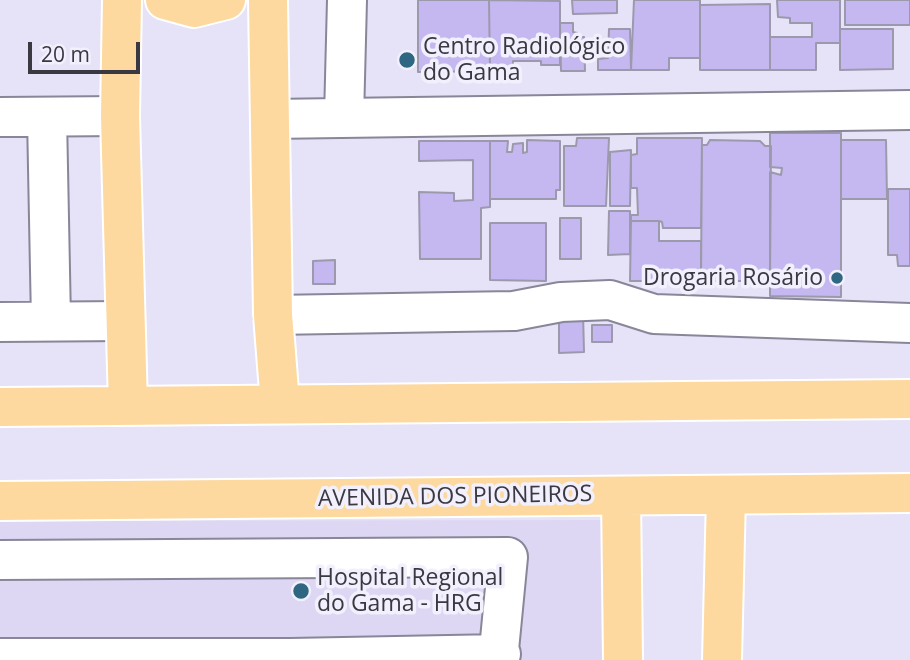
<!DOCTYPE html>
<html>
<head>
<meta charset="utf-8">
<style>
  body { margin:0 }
  #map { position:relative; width:910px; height:660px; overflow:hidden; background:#e6e2f7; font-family:"Open Sans",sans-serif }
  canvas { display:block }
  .scale { position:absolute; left:28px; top:42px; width:112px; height:32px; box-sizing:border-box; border:4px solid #3a3841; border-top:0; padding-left:9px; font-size:21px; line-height:24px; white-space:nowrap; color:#3a3841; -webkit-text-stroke:5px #f2f0fd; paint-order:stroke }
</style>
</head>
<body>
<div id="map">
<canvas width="910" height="660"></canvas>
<div class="scale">20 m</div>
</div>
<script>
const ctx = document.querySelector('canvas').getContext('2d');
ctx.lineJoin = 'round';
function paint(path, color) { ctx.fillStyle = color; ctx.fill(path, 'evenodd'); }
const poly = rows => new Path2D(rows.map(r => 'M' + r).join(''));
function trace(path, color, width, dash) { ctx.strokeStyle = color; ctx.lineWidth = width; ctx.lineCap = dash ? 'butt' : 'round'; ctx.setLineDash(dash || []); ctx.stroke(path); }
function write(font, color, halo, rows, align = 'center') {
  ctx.font = font + ' "Open Sans",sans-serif'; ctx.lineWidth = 7; ctx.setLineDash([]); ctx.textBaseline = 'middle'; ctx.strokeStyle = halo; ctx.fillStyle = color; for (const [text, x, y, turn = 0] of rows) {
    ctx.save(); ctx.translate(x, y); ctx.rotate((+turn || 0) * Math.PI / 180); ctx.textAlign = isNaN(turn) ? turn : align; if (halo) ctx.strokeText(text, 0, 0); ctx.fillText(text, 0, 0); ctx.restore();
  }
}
paint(poly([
  [602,520,603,660,0,660,0,521]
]), '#ddd7f3');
const building = poly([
  [418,0,489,0,490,71,418,72,418,0],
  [489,0,560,1,560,65,541,65,541,61,513,61,513,71,490,71,489,0],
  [572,0,617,0,617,13,573,14,572,0],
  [634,0,700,0,700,58,669,58,669,70,631,70,634,0],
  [777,0,840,0,840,43,816,43,816,70,770,70,770,37,812,37,812,23,790,23,790,18,778,17,777,0],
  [845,0,910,0,910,25,845,25,845,0],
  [770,4,770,70,700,70,700,5,770,4],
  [560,23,573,23,573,32,577,33,577,37,584,37,585,71,561,71,560,23],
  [609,29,630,29,631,70,598,70,598,59,608,58,609,29],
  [840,29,893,29,893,69,840,70,840,29],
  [770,133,841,133,841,297,770,296,770,172,781,175,782,168,770,167,770,133],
  [577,138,609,138,606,206,564,206,564,146,576,146,577,138],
  [637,138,702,138,701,228,663,228,662,222,659,221,631,221,631,215,638,215,637,188,631,188,631,155,637,154,637,138],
  [527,140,560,141,560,190,556,190,556,199,490,199,490,141,508,141,507,152,512,152,513,144,523,143,523,153,527,152,527,140],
  [710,140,760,141,765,146,771,146,770,281,701,281,702,145,707,145,710,140],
  [841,140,886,140,887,199,841,199,841,140],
  [419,141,490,141,490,207,481,208,481,259,420,259,419,192,454,193,454,201,473,200,473,160,419,161,419,141],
  [631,150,630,206,610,206,610,152,631,150],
  [888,189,910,189,910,266,898,266,897,255,888,255,888,189],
  [609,211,630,211,630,254,608,255,609,211],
  [560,218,581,218,581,259,560,259,560,218],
  [631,221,659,221,659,241,701,241,701,281,630,281,631,221],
  [490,223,546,223,546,281,490,280,490,223],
  [335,260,335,284,313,284,313,261,335,260],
  [559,313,583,313,584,352,559,353,559,313],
  [592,325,612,325,612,342,592,342,592,325]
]);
paint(building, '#c5b8f0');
trace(building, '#9d99ad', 2);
const minor = poly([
  [0,117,120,116],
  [47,117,51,321],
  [344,118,347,0],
  [270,119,910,110],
  [273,315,514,311,561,302,610,300,654,314,910,323],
  [0,322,125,321],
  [0,560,508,557,498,660],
  [0,658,290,658,501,654]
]);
const major = poly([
  [122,0,120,116,128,406],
  [165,0,194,8,226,0],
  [268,0,273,315,280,404],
  [0,407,910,399],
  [621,496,623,660],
  [0,501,910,493],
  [722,660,726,496]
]);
trace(minor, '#898699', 42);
trace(major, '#fff', 42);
trace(minor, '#fff', 38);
trace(major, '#fdd9a0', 38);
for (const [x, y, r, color] of [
  [407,60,9,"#2f6681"],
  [837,278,7,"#2f6681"],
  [301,591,9,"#2f6681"]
]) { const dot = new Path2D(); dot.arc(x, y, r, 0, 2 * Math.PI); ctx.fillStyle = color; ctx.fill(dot); trace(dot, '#f2f0fd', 2.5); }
write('23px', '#3a3841', '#f2f0fd', [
  ["Centro Radiológico",423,47],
  ["do Gama",423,73],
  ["Drogaria Rosário",823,278,"right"],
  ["Hospital Regional",317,578],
  ["do Gama - HRG",317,604]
], 'left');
write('23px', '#3a3841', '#f2f0fd', [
  ["AVENIDA DOS PIONEIROS",455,497,-1]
]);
</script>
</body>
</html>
